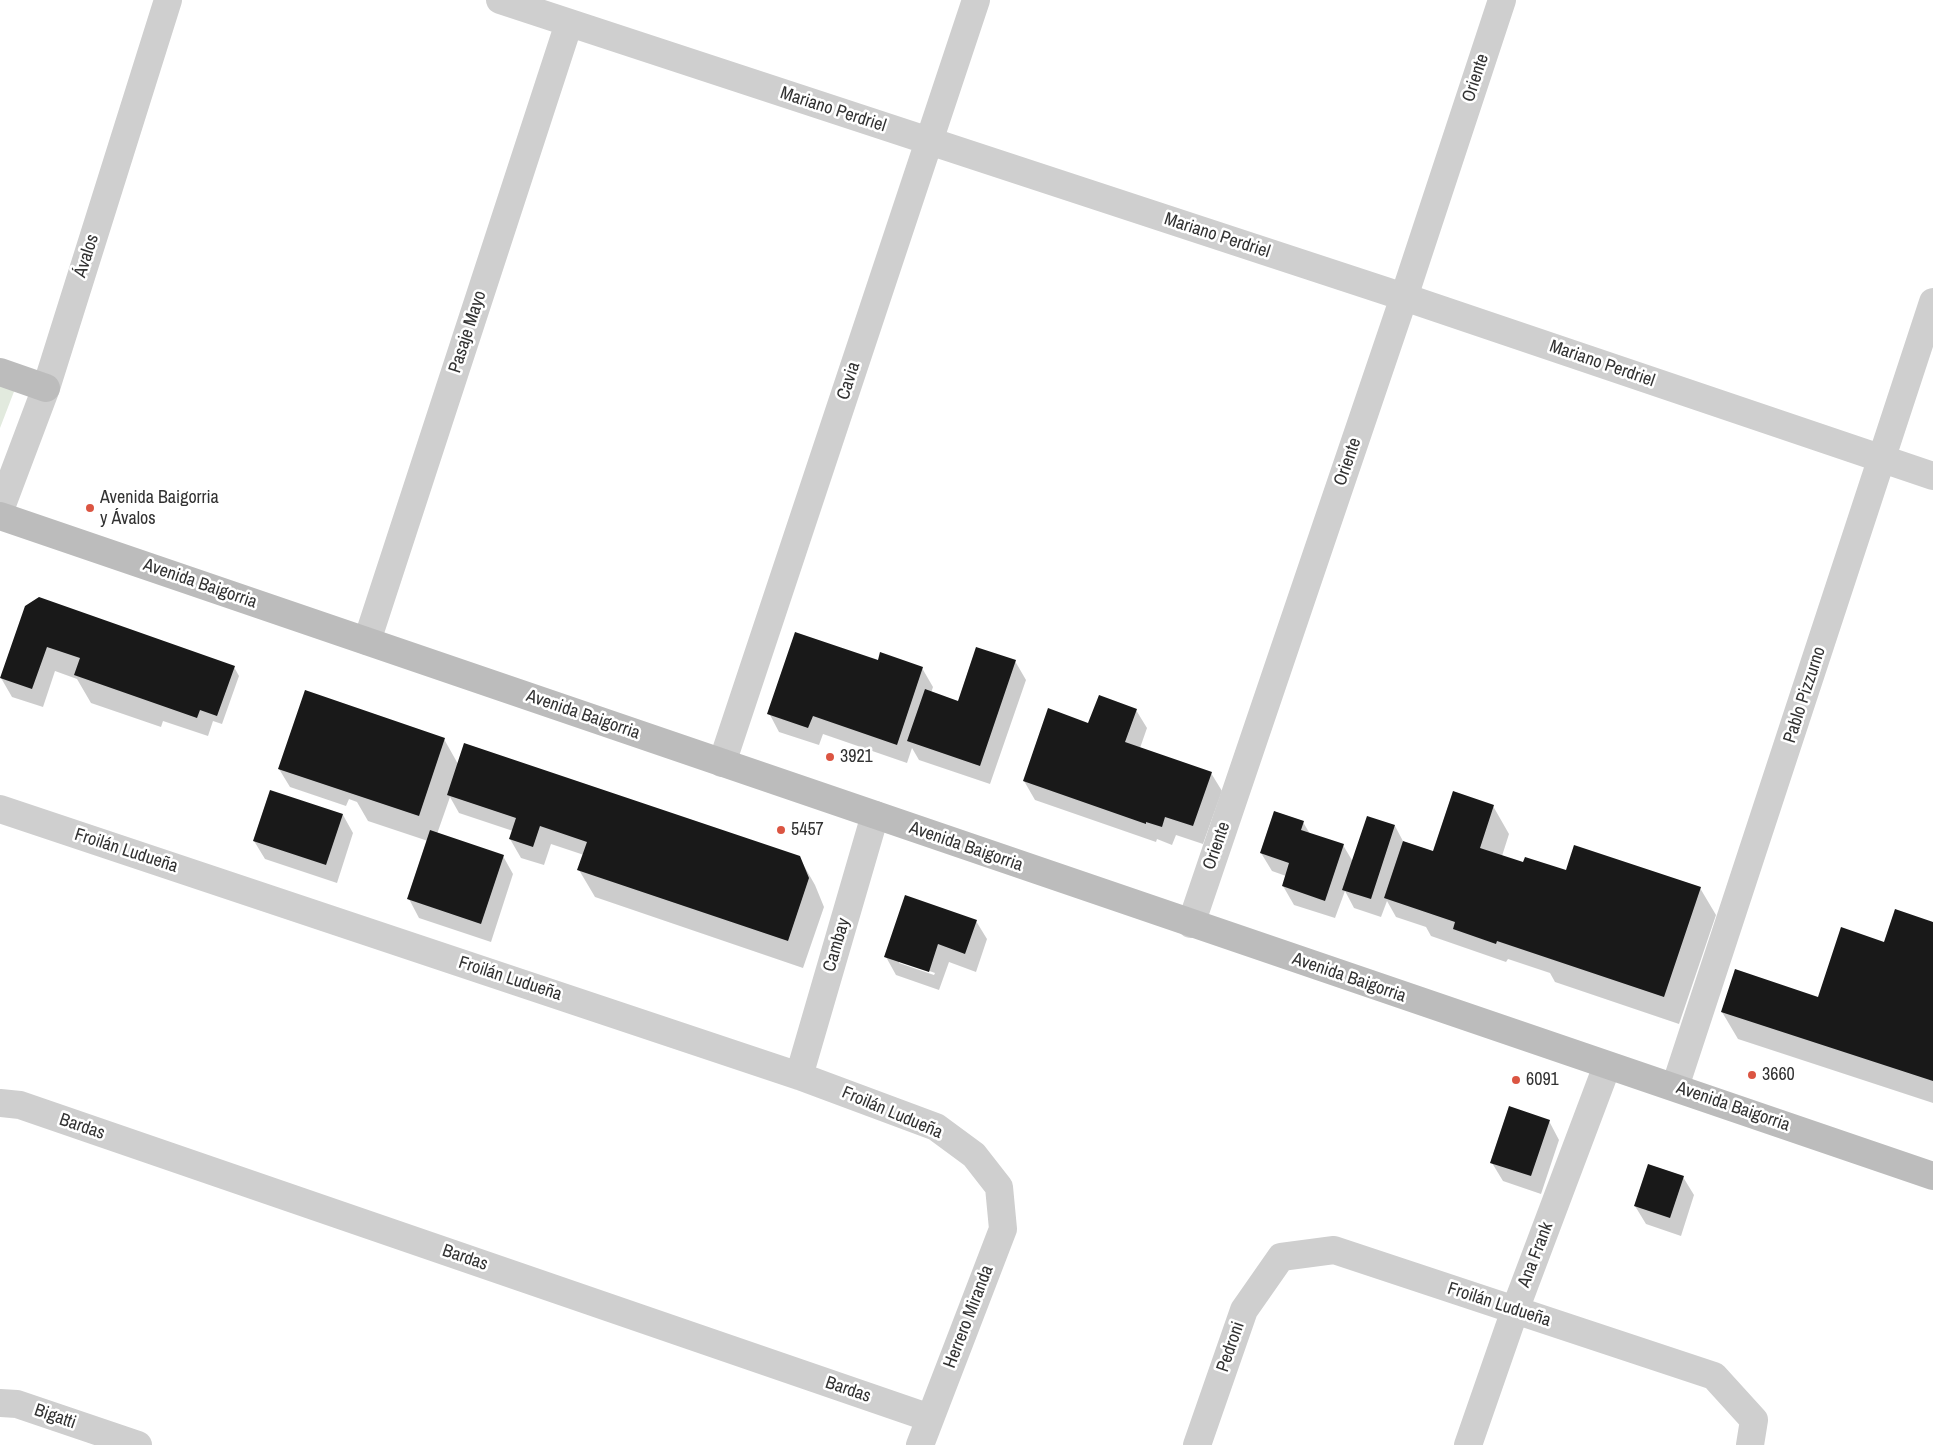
<!DOCTYPE html>
<html>
<head>
<meta charset="utf-8">
<style>
  body { margin:0 }
  canvas { display:block; background:#fff }
</style>
</head>
<body>
<canvas width="1933" height="1445"></canvas>
<script>
const ctx = document.querySelector('canvas').getContext('2d');
ctx.lineJoin = 'round';
function paint(path, color) { ctx.fillStyle = color; ctx.fill(path, 'evenodd'); }
const poly = rows => new Path2D(rows.map(r => 'M' + r).join(''));
function trace(path, color, width, dash) { ctx.strokeStyle = color; ctx.lineWidth = width; ctx.lineCap = dash ? 'butt' : 'round'; ctx.setLineDash(dash || []); ctx.stroke(path); }
function write(font, color, halo, rows, align = 'center') {
  ctx.font = font + ' "Archivo Narrow",sans-serif'; ctx.lineWidth = 5; ctx.setLineDash([]); ctx.textBaseline = 'middle'; ctx.strokeStyle = halo; ctx.fillStyle = color; for (const [text, x, y, turn = 0] of rows) {
    ctx.save(); ctx.translate(x, y); ctx.rotate((+turn || 0) * Math.PI / 180); ctx.textAlign = isNaN(turn) ? turn : align; if (halo) ctx.strokeText(text, 0, 0); ctx.fillText(text, 0, 0); ctx.restore();
  }
}
paint(poly([
  [0,384,15,389,0,428]
]), '#e2eade');
paint(poly([
  [16,635,234,667,239,676,222,724,213,721,208,736,163,721,161,727,91,703,77,679,55,671,43,707,12,697,1,678],
  [878,661,922,668,933,687,931,693,958,702,1015,661,1026,680,990,784,919,760,912,748,907,763,823,734,819,745,779,732,769,713],
  [1136,710,1147,728,1140,748,1211,773,1222,791,1203,844,1176,835,1172,845,1157,839,1156,842,1035,800,1024,781,1089,724],
  [444,739,458,764,799,857,815,885,824,907,803,968,595,897,579,870,584,855,551,844,544,865,521,858,510,839,513,831,459,813,450,797,437,834,503,856,513,874,491,942,419,918,409,899,428,841,368,821,357,802,349,799,346,806,290,787,279,769],
  [1493,806,1509,834,1502,856,1524,864,1565,871,1700,888,1716,915,1679,1024,1555,982,1550,973,1508,959,1506,962,1431,936,1426,927,1396,917,1387,901,1381,917,1354,908,1345,891,1335,918,1294,905,1283,886,1286,876,1272,871,1261,853,1303,822,1310,834,1343,845,1353,862,1395,826,1404,843,1432,852],
  [343,815,353,833,337,883,265,859,254,841],
  [976,921,987,939,976,972,949,962,939,990,896,975,886,957],
  [899,960,935,973,934,975,899,963],
  [1933,923,1933,1103,1738,1039,1722,1012,1819,998,1885,943],
  [1549,1121,1559,1140,1541,1194,1503,1181,1492,1163],
  [1683,1177,1694,1195,1681,1236,1646,1224,1635,1206]
]), '#0003');
paint(poly([
  [39,597,235,666,217,716,200,710,197,718,74,675,80,658,47,647,32,689,0,678,25,606],
  [795,632,878,660,880,652,923,667,897,745,813,716,808,728,767,714],
  [976,647,1016,660,980,766,907,741,925,689,958,701],
  [305,690,445,738,419,816,278,769],
  [1099,695,1137,709,1125,742,1212,772,1193,826,1165,817,1162,827,1146,822,1146,824,1023,781,1048,708,1088,723],
  [464,743,800,856,809,878,788,941,577,870,587,842,540,826,533,847,509,839,516,818,447,795],
  [270,790,343,814,326,865,253,841],
  [1453,791,1494,805,1480,848,1523,862,1525,857,1566,870,1574,845,1701,887,1664,997,1497,941,1496,944,1453,929,1455,922,1384,898,1403,841,1433,851],
  [1274,811,1304,821,1301,830,1344,844,1325,901,1282,886,1289,863,1260,853],
  [1367,816,1395,825,1371,899,1342,890],
  [430,830,504,855,481,924,407,899],
  [905,895,977,920,965,954,938,944,929,972,884,957],
  [1895,909,1933,922,1933,1081,1721,1012,1735,969,1818,997,1841,927,1884,942],
  [1509,1106,1550,1120,1531,1176,1490,1163],
  [1648,1164,1684,1176,1670,1218,1634,1206]
]), '#191919');
trace(poly([
  [500,0,1404,297,1933,476],
  [367,641,569,23],
  [722,763,976,0],
  [0,809,799,1076,936,1127,974,1155,999,1187,1003,1229,920,1445],
  [1191,924,1404,297,1502,0],
  [799,1076,875,815],
  [1675,1087,1933,302],
  [0,1103,20,1105,930,1418],
  [0,1403,17,1404,138,1445],
  [1197,1445,1244,1310,1281,1257,1334,1250,1714,1376,1754,1420,1750,1445],
  [1468,1445,1515,1310,1607,1066]
]), '#cfcfcf', 28);
trace(poly([
  [0,510,46,388,168,0]
]), '#cfcfcf', 28);
trace(poly([
  [0,372,46,388],
  [0,516,1933,1176]
]), '#bcbcbc', 28);
for (const [x, y, r, color] of [
  [90,508,5,"#db5542"],
  [830,757,5,"#db5542"],
  [781,830,5,"#db5542"],
  [1752,1075,5,"#db5542"],
  [1516,1080,5,"#db5542"]
]) { const dot = new Path2D(); dot.arc(x, y, r, 0, 2 * Math.PI); ctx.fillStyle = color; ctx.fill(dot); trace(dot, '#fff', 2); }
write('18px', '#323232', '#fff', [
  ["Oriente",1476,78,-72],
  ["Mariano Perdriel",833,110,18],
  ["Mariano Perdriel",1217,236,18],
  ["Ávalos",87,256,-72],
  ["Pasaje Mayo",468,332,-72],
  ["Mariano Perdriel",1602,364,19],
  ["Cavia",849,381,-72],
  ["Oriente",1348,462,-71],
  ["Avenida Baigorria",200,584,19],
  ["Pablo Pizzurno",1805,695,-72],
  ["Avenida Baigorria",583,715,19],
  ["Oriente",1217,846,-71],
  ["Avenida Baigorria",966,847,19],
  ["Froilán Ludueña",126,851,18],
  ["Cambay",837,945,-74],
  ["Avenida Baigorria",1349,978,19],
  ["Froilán Ludueña",510,979,18],
  ["Avenida Baigorria",1733,1107,19],
  ["Froilán Ludueña",892,1113,23],
  ["Bardas",82,1127,19],
  ["Ana Frank",1536,1255,-69],
  ["Bardas",465,1258,19],
  ["Froilán Ludueña",1499,1305,18],
  ["Herrero Miranda",969,1317,-69],
  ["Pedroni",1231,1347,-71],
  ["Bardas",848,1390,19],
  ["Bigatti",55,1417,19]
]);
write('18px', '#323232', '#fff', [
  ["Avenida Baigorria",100,498],
  ["y Ávalos",100,519],
  ["3921",840,757],
  ["5457",791,830],
  ["3660",1762,1075],
  ["6091",1526,1080]
], 'left');
</script>
</body>
</html>
